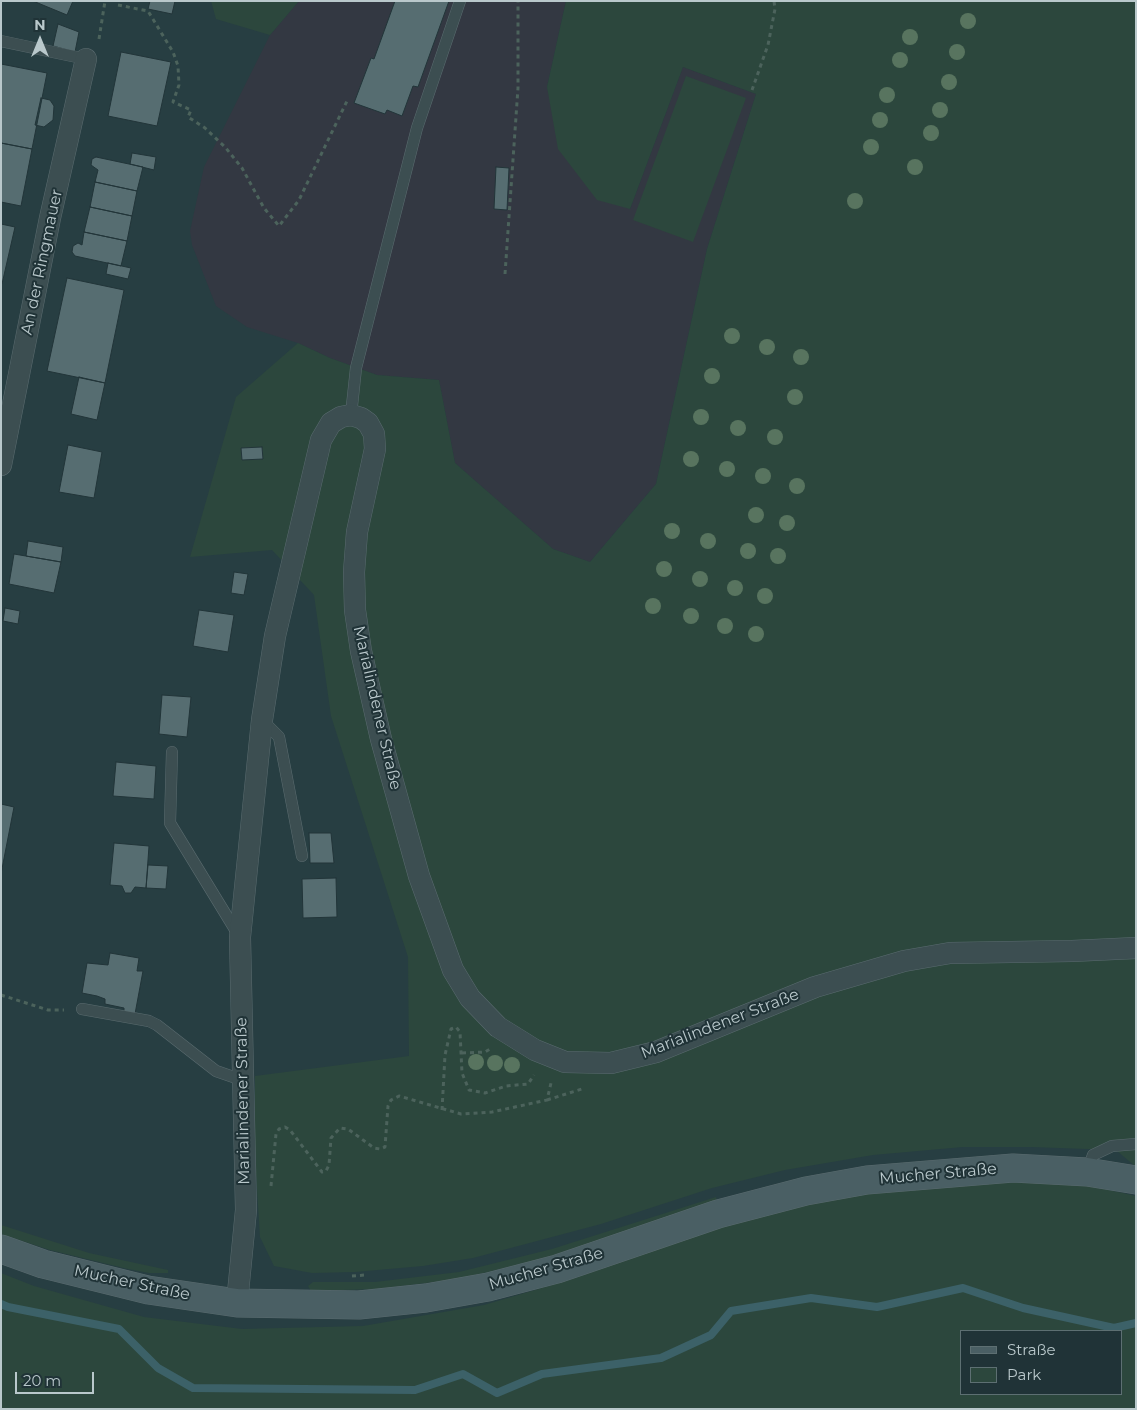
<!DOCTYPE html>
<html>
<head>
<meta charset="utf-8">
<style>
  body { margin:0 }
  #map { position:relative; width:1137px; height:1410px; overflow:hidden; background:#273e42; font-family:Montserrat,sans-serif }
  canvas { display:block }
  .frame { position:absolute; inset:0; border:2px solid #b9c8cb; pointer-events:none }
  .legend { position:absolute; left:960px; top:1330px; width:162px; height:65px; box-sizing:border-box; background:#203337; border:1px solid #5d6f72; margin:0; padding:6px 9px; list-style:none; font-size:15px; color:#b9c8cb }
  .legend li { display:flex; align-items:center; gap:10px; height:25px }
  .legend b { width:25px; border:1px solid #5d6f72 }
  .north { position:absolute; left:15px; top:15px; width:50px; height:50px; -webkit-text-stroke:4px #203337; paint-order:stroke; rotate:0deg; font-size:14px; font-weight:700; line-height:20px; text-align:center; color:#b9c8cb }
  .north::after { content:''; display:block; margin:auto; width:18px; height:22px; background:#b9c8cb; clip-path:polygon(50% 0,100% 100%,50% 72%,0 100%) }
  .scale { position:absolute; left:15px; top:1372px; width:79px; height:22px; box-sizing:border-box; border:2px solid #b9c8cb; border-top:0; padding-left:6px; font-size:15px; line-height:18px; white-space:nowrap; color:#b9c8cb; -webkit-text-stroke:4px #203337; paint-order:stroke }
</style>
</head>
<body>
<div id="map">
<canvas width="1137" height="1410"></canvas>
<div class="frame"></div>
<ul class="legend">
<li><b style="height:6px;background:#4a5f64"></b>Straße</li>
<li><b style="height:14px;background:#2c473d"></b>Park</li>
</ul>
<div class="north">N</div>
<div class="scale">20 m</div>
</div>
<script>
const ctx = document.querySelector('canvas').getContext('2d');
ctx.lineJoin = 'round';
function paint(path, color) { ctx.fillStyle = color; ctx.fill(path, 'evenodd'); }
const poly = rows => new Path2D(rows.map(r => 'M' + r).join(''));
function trace(path, color, width, dash) { ctx.strokeStyle = color; ctx.lineWidth = width; ctx.lineCap = dash ? 'butt' : 'round'; ctx.setLineDash(dash || []); ctx.stroke(path); }
function write(font, color, halo, rows, align = 'center') {
  ctx.font = font + ' Montserrat,sans-serif'; ctx.lineWidth = 4; ctx.setLineDash([]); ctx.textBaseline = 'middle'; ctx.strokeStyle = halo; ctx.fillStyle = color; for (const [text, x, y, turn = 0] of rows) {
    ctx.save(); ctx.translate(x, y); ctx.rotate((+turn || 0) * Math.PI / 180); ctx.textAlign = isNaN(turn) ? turn : align; if (halo) ctx.strokeText(text, 0, 0); ctx.fillText(text, 0, 0); ctx.restore();
  }
}
paint(poly([
  [299,1,566,1,547,87,630,209,683,67,756,94,707,249,656,484,590,562,553,549,455,463,439,380,377,375,330,358,298,343,247,327,216,306,192,245,190,231,204,167,270,35]
]), '#333842');
paint(poly([
  [211,1,299,1,270,35,216,19],
  [566,1,1136,1,1136,1167,1116,1150,1031,1147,963,1147,873,1155,785,1170,712,1188,601,1224,473,1258,423,1266,355,1272,312,1273,274,1266,260,1237,255,1157,255,1076,409,1056,408,957,331,716,314,595,272,550,190,557,236,397,298,343,330,358,377,375,439,380,455,463,553,549,590,562,656,484,707,249,756,94,683,67,630,209,597,200,558,149,547,87],
  [686,76,746,98,693,242,633,220],
  [1072,1182,1136,1196,1136,1409,1,1409,1,1273,34,1286,144,1317,242,1329,363,1326,484,1305,569,1280,707,1231,773,1211,847,1196,980,1183],
  [961,1331,1121,1331,1121,1394,961,1394],
  [716,1197,717,1201,554,1256,459,1279,376,1289,311,1291,308,1286,313,1282,375,1282,459,1272,552,1249],
  [1,1225,89,1253,168,1270,168,1273,149,1273,128,1269,50,1250,1,1234]
]), '#2c473d');
trace(poly([
  [1,1304,8,1307,119,1329,158,1368,193,1388,415,1390,463,1374,497,1393,542,1374,661,1358,711,1335,731,1311,811,1298,877,1307,963,1288,1023,1308,1114,1328,1136,1323]
]), '#3c6168', 8);
const building = poly([
  [33,1,73,1,67,15,33,1],
  [150,1,175,1,172,14,148,9,150,1],
  [395,1,449,1,418,87,413,86,402,116,387,110,385,114,354,103,371,58,374,59,395,1],
  [58,24,79,32,75,52,53,46,58,24],
  [121,52,171,62,157,126,108,116,121,52],
  [1,64,47,73,32,149,1,143,1,64],
  [41,98,50,100,54,106,53,120,44,127,35,125,41,98],
  [1,143,32,149,21,206,1,202,1,143],
  [132,153,156,157,154,170,130,164,132,153],
  [96,157,143,167,137,191,95,182,98,170,91,165,92,159,96,157],
  [496,167,509,168,507,210,494,209,496,167],
  [95,182,137,191,132,216,90,207,95,182],
  [90,207,132,216,127,241,84,232,90,207],
  [1,224,15,227,2,284,1,284,1,224],
  [84,232,127,241,121,266,75,256,72,252,73,246,78,243,82,245,84,232],
  [108,263,131,268,128,279,106,274,108,263],
  [67,278,124,290,105,383,47,371,67,278],
  [79,377,105,383,97,420,71,414,79,377],
  [68,445,102,452,94,498,59,492,68,445],
  [262,447,263,459,242,460,241,448,262,447],
  [28,541,63,547,61,562,26,556,28,541],
  [14,554,61,562,54,593,9,584,14,554],
  [234,572,248,574,244,595,231,593,234,572],
  [5,608,20,611,18,624,3,621,5,608],
  [199,610,234,615,228,652,193,646,199,610],
  [162,695,191,697,187,737,159,734,162,695],
  [116,762,156,766,154,799,113,796,116,762],
  [1,804,14,807,1,874,1,804],
  [309,833,331,833,334,863,310,863,309,833],
  [114,843,149,846,146,888,135,887,131,893,125,893,122,886,110,885,114,843],
  [148,865,168,866,166,889,146,888,148,865],
  [336,878,337,917,303,918,302,879,336,878],
  [110,953,139,958,137,971,143,971,135,1014,124,1012,124,1008,105,1004,105,999,97,996,82,993,87,963,108,965,110,953]
]);
paint(building, '#566d71');
trace(building, '#223539', 1);
const service = poly([
  [1,41,86,59],
  [351,415,356,368,417,128,460,1],
  [262,720,279,737,302,856],
  [172,752,170,823,239,936],
  [82,1009,149,1021,157,1025,216,1071,242,1080],
  [1087,1172,1093,1155,1112,1146,1136,1144]
]);
const minor = poly([
  [1,465,50,218,86,59],
  [237,1303,246,1210,240,937,262,720,275,636,321,440,331,423,341,417,351,415,361,418,368,423,374,434,375,449,357,532,354,572,355,610,361,651,381,739,419,876,453,970,470,998,498,1027,535,1050,565,1062,611,1063,656,1052,815,987,904,961,950,953,1072,951,1136,948]
]);
const secondary = poly([
  [1,1249,43,1264,148,1290,237,1303,359,1305,426,1298,488,1287,557,1269,718,1214,806,1191,867,1180,1013,1168,1087,1172,1136,1180]
]);
trace(service, '#5a6b6f', 12);
trace(minor, '#5a6b6f', 22);
trace(secondary, '#5a6b6f', 29);
trace(poly([
  [118,5,148,11,173,52,178,66,179,85,173,102,191,110,188,117,205,128,225,147,242,168,264,208,279,226,299,200,347,101],
  [99,39,105,1],
  [752,90,768,45,775,9,774,1],
  [505,274,518,88,518,1],
  [1,995,48,1010,64,1010],
  [462,1053,485,1052,490,1049],
  [547,1100,585,1088],
  [442,1110,445,1055,451,1029,456,1027,460,1032,462,1073,469,1090,485,1093,506,1086,528,1084,534,1075],
  [271,1186,276,1134,279,1129,285,1127,290,1130,322,1172,326,1171,329,1165,331,1138,340,1128,348,1129,374,1148,380,1149,385,1147,388,1106,391,1100,399,1096,461,1114,492,1112,547,1100,551,1083],
  [352,1276,365,1275]
]), '#4c635c', 3, [4, 4]);
trace(service, '#3c4e51', 11);
trace(minor, '#3c4e51', 21);
trace(secondary, '#4a5f64', 28);
ctx.fillStyle = '#58745f';
for (const [x, y] of [
  [968,21],
  [910,37],
  [957,52],
  [900,60],
  [949,82],
  [887,95],
  [940,110],
  [880,120],
  [931,133],
  [871,147],
  [915,167],
  [855,201],
  [732,336],
  [767,347],
  [801,357],
  [712,376],
  [795,397],
  [701,417],
  [738,428],
  [775,437],
  [691,459],
  [727,469],
  [763,476],
  [797,486],
  [756,515],
  [787,523],
  [672,531],
  [708,541],
  [748,551],
  [778,556],
  [664,569],
  [700,579],
  [735,588],
  [765,596],
  [653,606],
  [691,616],
  [725,626],
  [756,634],
  [476,1062],
  [495,1063],
  [512,1065]
]) { ctx.beginPath(); ctx.arc(x, y, 8, 0, 2 * Math.PI); ctx.fill(); }
write('16px', '#b9c8cb', '#203337', [
  ["An der Ringmauer",42,262,-78],
  ["Marialindener Straße",377,708,77],
  ["Marialindener Straße",720,1024,-21],
  ["Marialindener Straße",243,1101,-91],
  ["Mucher Straße",938,1174,-5],
  ["Mucher Straße",546,1269,-16],
  ["Mucher Straße",132,1283,12]
]);
</script>
</body>
</html>
